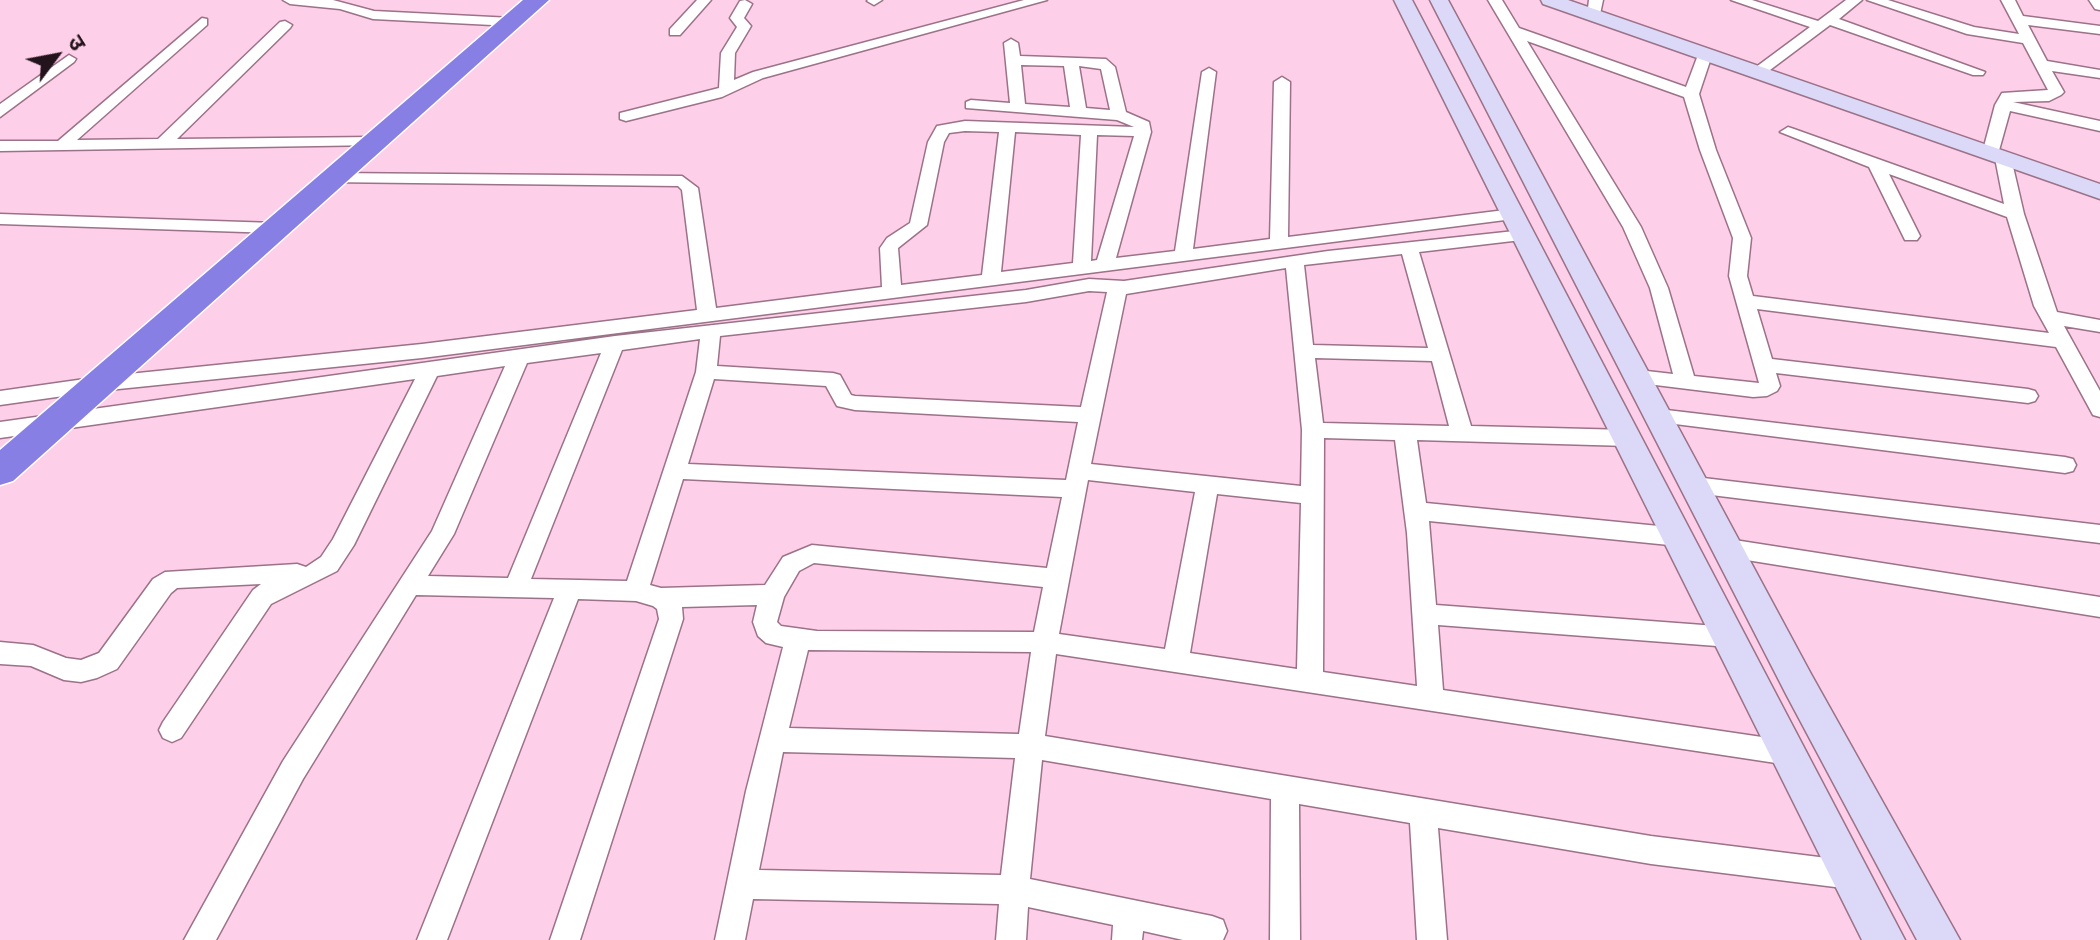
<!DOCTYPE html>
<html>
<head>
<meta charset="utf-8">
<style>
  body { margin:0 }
  #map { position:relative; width:2100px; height:940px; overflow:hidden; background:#fecfe8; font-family:"Fira Sans","Noto Sans Devanagari",sans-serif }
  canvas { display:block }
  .north { position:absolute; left:16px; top:16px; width:80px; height:80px; -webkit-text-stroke:6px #fecfe8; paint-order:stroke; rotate:58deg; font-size:22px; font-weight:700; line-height:32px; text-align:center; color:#23131c }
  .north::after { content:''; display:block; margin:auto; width:28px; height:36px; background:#23131c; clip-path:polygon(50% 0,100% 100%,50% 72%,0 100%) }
</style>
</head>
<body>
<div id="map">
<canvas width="2100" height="940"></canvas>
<div class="north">उ</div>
</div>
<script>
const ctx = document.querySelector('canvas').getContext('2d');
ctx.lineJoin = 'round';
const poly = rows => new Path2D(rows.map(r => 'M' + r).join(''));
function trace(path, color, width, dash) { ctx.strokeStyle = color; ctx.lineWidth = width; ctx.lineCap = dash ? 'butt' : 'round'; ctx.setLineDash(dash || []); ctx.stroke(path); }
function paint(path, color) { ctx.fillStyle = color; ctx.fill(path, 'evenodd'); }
const street = poly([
  [283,0,333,0,374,11,512,18,519,22,512,26,373,19,340,9,290,4,283,0],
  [697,0,711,0,680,35,670,35,670,29,697,0],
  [745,0,752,4,744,18,751,26,735,53,734,80,753,72,1024,0,1047,0,763,78,722,97,626,121,620,119,620,113,719,88,721,53,737,27,730,18,740,1,745,0],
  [882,0,874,5,867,1,868,0,882,0],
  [1488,0,1502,0,1519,28,1686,87,1698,55,1705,51,1710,52,1712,55,1699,94,1716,150,1751,238,1747,276,1753,296,2049,333,2034,306,2007,217,1889,174,1920,236,1917,240,1905,240,1869,167,1780,132,1788,127,1794,129,2004,204,1995,158,1984,157,1982,154,1995,105,2002,93,2048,90,2023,43,1967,34,1867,0,1888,0,1974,27,2019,34,2001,0,2015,0,2023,16,2100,26,2100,34,2028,25,2047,61,2100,70,2100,78,2052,71,2064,92,2061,95,2049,101,2013,102,2100,121,2100,131,2010,111,1998,154,2009,155,2011,158,2024,214,2057,312,2100,320,2100,332,2064,326,2100,391,2100,417,2093,415,2056,347,1757,309,1772,359,2028,389,2035,391,2038,396,2035,401,2028,403,1776,373,1780,386,1777,391,1767,396,1753,397,1631,382,1628,377,1638,370,1673,374,1650,288,1623,227,1488,0],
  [1527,41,1684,97,1700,150,1733,238,1729,276,1759,383,1694,376,1668,288,1641,227,1527,41],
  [1589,0,1603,0,1599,19,1587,16,1589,0],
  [1731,0,1752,0,1818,21,1846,0,1862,0,1839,19,1985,72,1983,75,1973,75,1830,25,1762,76,1752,76,1752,70,1810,27,1731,0],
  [2089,0,2100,0,2100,10,2095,9,2089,0],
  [202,18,207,19,207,25,77,140,158,139,280,22,285,21,292,25,290,28,177,139,374,137,382,142,380,145,0,151,0,141,58,141,202,18],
  [1011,39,1018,43,1020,56,1106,59,1115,67,1126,112,1149,122,1151,132,1116,258,1175,251,1202,72,1209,68,1216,72,1193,249,1270,239,1274,82,1282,77,1290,82,1288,237,1513,209,1522,214,1513,219,422,358,99,391,0,405,0,391,99,377,422,344,697,310,682,190,678,186,325,182,323,178,325,174,331,173,682,176,698,188,716,308,882,287,880,248,887,238,910,223,928,142,937,126,965,121,1134,127,1117,120,966,108,966,102,971,100,1010,103,1004,43,1011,39],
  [1021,65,1064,66,1070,107,1025,104,1021,65],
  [1079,66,1101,69,1110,110,1086,108,1079,66],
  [965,131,999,132,982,275,901,285,898,248,927,225,944,142,949,133,965,131],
  [1015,132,1081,135,1073,263,1001,272,1015,132],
  [1097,135,1134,136,1097,260,1091,261,1097,135],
  [69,55,76,59,74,62,0,117,0,104,69,55],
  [0,214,275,223,284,228,275,233,0,224,0,214],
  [1524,230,1533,235,1530,239,1419,252,1471,426,1628,430,1636,433,1639,438,1636,443,1628,446,1417,440,1426,503,1679,528,1687,531,1691,537,1687,543,1679,546,1429,521,1436,605,1730,627,1739,630,1742,637,1739,644,1730,647,1438,625,1443,690,1789,741,1799,744,1803,753,1799,762,1789,765,1056,654,1045,736,1651,836,1851,861,1861,865,1866,875,1861,885,1851,889,1651,864,1438,828,1447,940,1417,940,1410,823,1299,804,1300,940,1270,940,1271,799,1042,760,1030,879,1212,916,1223,920,1227,931,1223,940,1183,940,1143,931,1142,940,1112,940,1113,925,1028,907,1026,940,996,940,999,904,753,899,745,940,715,940,746,791,783,647,766,643,758,636,753,622,757,605,682,607,683,619,580,940,550,940,659,619,657,609,653,606,636,601,578,599,447,940,417,940,554,598,416,595,303,779,216,940,184,940,283,761,432,531,505,366,437,376,354,545,337,571,271,604,181,738,172,742,163,738,159,730,163,722,253,590,261,584,177,588,171,593,117,669,97,678,81,682,64,680,31,666,0,664,0,642,33,645,66,658,81,660,99,653,153,579,165,572,297,564,306,567,321,557,333,539,415,379,0,438,0,422,615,336,1026,290,1089,279,1124,281,1328,251,1524,230],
  [1402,254,1428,348,1313,345,1304,265,1402,254],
  [1286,268,1302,430,1301,486,1091,464,1126,294,1286,268],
  [1089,291,1107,292,1081,407,855,396,851,395,840,375,833,373,717,366,720,336,1026,302,1089,291],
  [700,339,696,372,627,581,531,579,622,350,700,339],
  [601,353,508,578,428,576,454,534,527,363,601,353],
  [1315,358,1432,361,1449,426,1323,423,1315,358],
  [714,379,826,386,837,406,855,410,1078,422,1066,480,688,464,714,379],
  [1324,438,1395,440,1407,533,1417,686,1323,672,1324,438],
  [683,479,1062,497,1047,568,812,545,783,557,765,585,661,588,650,585,683,479],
  [1088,480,1195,492,1165,649,1059,634,1088,480],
  [1217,494,1301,503,1297,669,1190,653,1217,494],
  [814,563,1043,587,1034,632,817,631,781,626,777,622,784,597,799,571,814,563],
  [808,650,1031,652,1019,734,789,728,808,650],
  [783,752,1015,758,1001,875,759,870,783,752],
  [1658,409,2065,457,2073,459,2076,465,2073,471,2065,473,1651,421,1647,416,1651,411,1658,409],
  [1695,477,2100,525,2100,543,1695,493,1687,491,1684,485,1687,479,1695,477],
  [1728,539,2100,597,2100,617,1728,557,1720,554,1716,548,1720,542,1728,539]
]);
const secondary = poly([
  [1394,0,1412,0,1905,940,1862,940,1394,0],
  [1430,0,1448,0,1811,674,1960,940,1917,940,1787,696,1430,0],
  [1541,0,1568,0,2100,184,2100,199,1543,4,1541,0]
]);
const highway = poly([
  [523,0,549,0,13,481,0,485,0,450,523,0]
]);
trace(street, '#9b7288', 3);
trace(secondary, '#9b7288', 3);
trace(highway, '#fff', 3);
paint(street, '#fff');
paint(secondary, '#dbd9f7');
paint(highway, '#877fe3');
</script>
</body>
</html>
